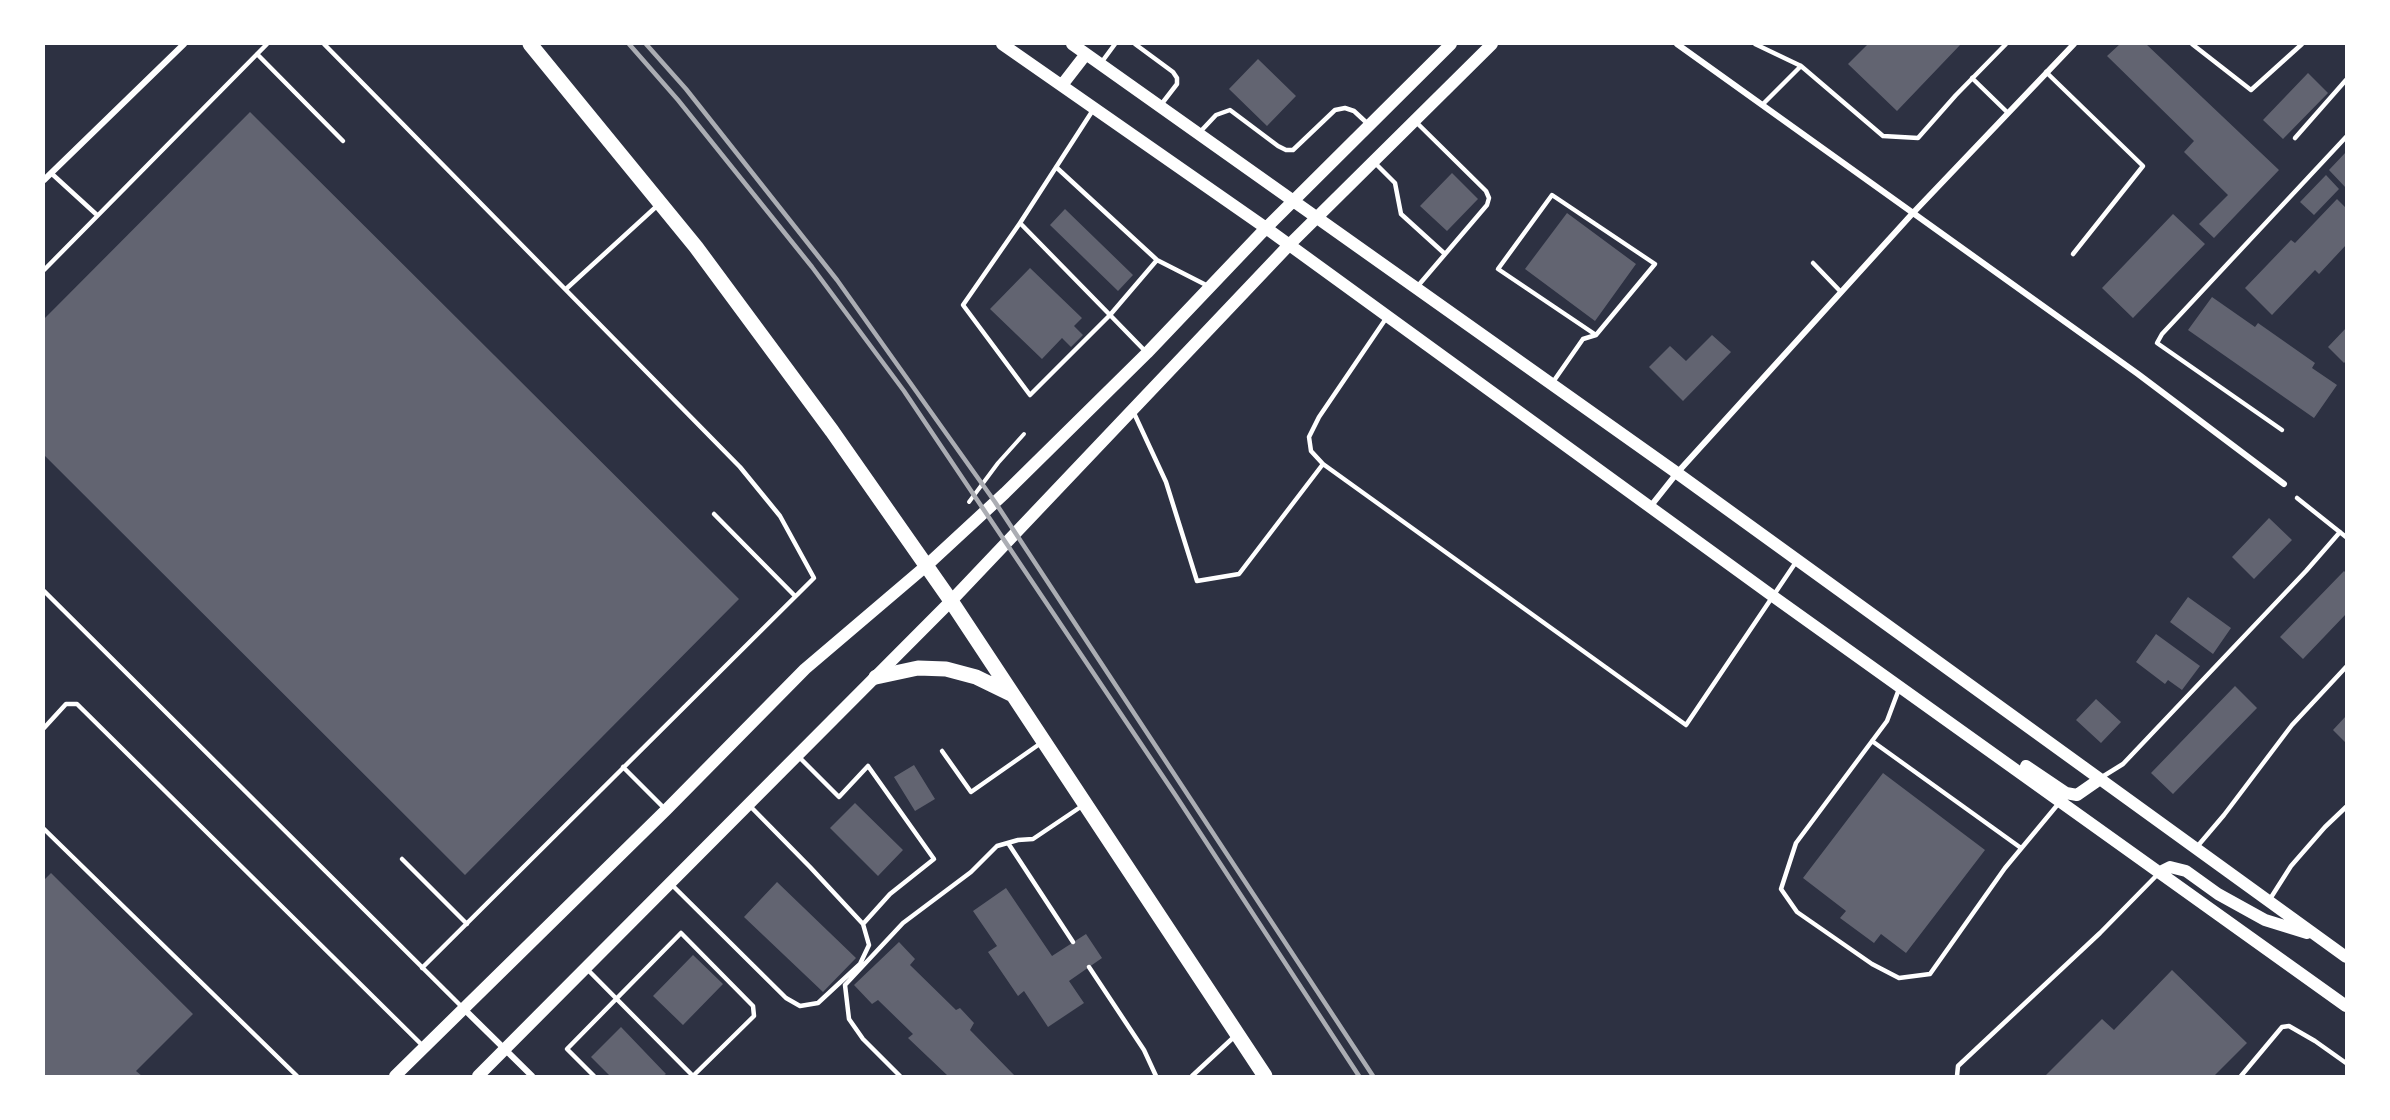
<!DOCTYPE html>
<html>
<head>
<meta charset="utf-8">
<style>
  body { margin:0 }
  #map { position:relative; width:2390px; height:1120px; overflow:hidden; background:#2d3142; font-family:"Varela Round",sans-serif }
  canvas { display:block }
  .frame { position:absolute; inset:0; border:45px solid #fff; pointer-events:none }
</style>
</head>
<body>
<div id="map">
<canvas width="2390" height="1120"></canvas>
<div class="frame"></div>
</div>
<script>
const ctx = document.querySelector('canvas').getContext('2d');
ctx.lineJoin = 'round';
function paint(path, color) { ctx.fillStyle = color; ctx.fill(path, 'evenodd'); }
const poly = rows => new Path2D(rows.map(r => 'M' + r).join(''));
function trace(path, color, width, dash) { ctx.strokeStyle = color; ctx.lineWidth = width; ctx.lineCap = dash ? 'butt' : 'round'; ctx.setLineDash(dash || []); ctx.stroke(path); }
paint(poly([
  [1868,44,1961,44,1897,111,1848,64],
  [2120,44,2146,44,2279,170,2214,238,2199,224,2228,195,2184,152,2194,141,2107,56],
  [1258,59,1296,96,1267,126,1229,89],
  [2308,73,2328,93,2283,139,2263,120],
  [250,112,739,599,465,875,44,455,44,319],
  [2346,152,2346,188,2329,170],
  [1452,173,1478,199,1447,231,1420,206],
  [2326,175,2339,189,2314,215,2300,202],
  [2337,199,2346,208,2346,245,2319,274,2315,270,2272,315,2245,288,2291,240,2295,243],
  [1065,209,1133,275,1118,291,1050,225],
  [1567,213,1636,264,1595,321,1525,269],
  [2173,214,2205,244,2133,318,2102,288],
  [1030,268,1082,318,1074,326,1083,335,1071,347,1062,338,1042,359,990,309],
  [2212,297,2255,327,2258,323,2315,363,2312,368,2337,385,2314,418,2188,330],
  [2346,328,2346,361,2344,363,2328,347],
  [1712,335,1731,352,1683,401,1649,367,1670,346,1686,361],
  [2269,518,2292,540,2254,579,2232,557],
  [2344,571,2346,573,2346,614,2303,659,2280,637],
  [2188,597,2231,628,2213,654,2170,622],
  [2156,634,2200,666,2182,690,2168,680,2165,684,2136,662],
  [2235,686,2257,708,2173,794,2151,773],
  [2096,699,2121,722,2101,743,2076,720],
  [2346,716,2346,743,2333,730],
  [914,765,935,799,915,811,894,777],
  [1883,773,1985,850,1906,953,1881,934,1874,943,1840,918,1846,911,1803,878],
  [855,803,903,850,878,876,830,828],
  [51,873,193,1014,136,1071,142,1076,44,1076,44,880],
  [777,882,856,958,823,992,744,917],
  [1006,888,1052,956,1086,934,1102,958,1069,981,1084,1003,1048,1027,1024,991,1018,996,988,952,997,946,973,911],
  [899,942,915,959,910,965,956,1010,960,1008,974,1023,970,1030,1015,1076,948,1076,908,1038,913,1034,878,1000,872,1004,854,985],
  [693,955,723,984,683,1025,653,996],
  [2172,970,2247,1043,2214,1076,2045,1076,2102,1019,2114,1030],
  [621,1027,666,1074,663,1076,610,1076,591,1057]
]), '#626471');
trace(poly([
  [969,502,998,463,1024,434]
]), '#fff', 4);
trace(poly([
  [324,44,740,467,780,516,814,578,422,968],
  [1135,44,1173,72,1177,78,1177,84,1160,106],
  [1755,44,1801,66,1883,136,1918,138,1956,95,2006,44],
  [2192,44,2251,90,2302,44],
  [257,54,343,141],
  [1101,63,1115,44],
  [2046,72,2143,166,2073,254],
  [1972,78,2008,113],
  [1762,105,1801,66],
  [1093,110,1020,223,1110,315,1157,260,1208,286],
  [1415,121,1486,191,1489,198,1487,205,1417,287],
  [1200,132,1216,115,1230,110,1278,146,1286,150,1293,150,1335,110,1345,108,1354,111,1368,124],
  [2295,138,2346,80],
  [1375,163,1395,183,1401,214,1445,254],
  [1056,167,1157,260],
  [51,173,97,215],
  [1020,223,963,305,1030,395,1110,315,1147,353],
  [1813,263,1841,292],
  [44,270,267,44],
  [566,289,658,205],
  [1553,382,1583,339,1596,335,1655,264,1552,195,1498,269,1596,335],
  [1133,411,1166,482,1197,581,1239,574,1323,464,1686,725,1796,562],
  [2282,430,2157,343,2162,334,2346,137],
  [1323,464,1311,451,1309,437,1319,417,1387,317],
  [2297,498,2346,537],
  [714,514,795,596],
  [44,591,463,1008],
  [1899,689,1887,721,1796,843,1781,889,1797,912,1872,964,1899,978,1930,974,2005,868,2059,803],
  [44,728,66,704,77,704,424,1047],
  [1872,741,2021,848],
  [942,751,971,792,1041,743],
  [798,756,839,797,868,766,934,859,890,894,863,924],
  [623,767,666,810],
  [2102,777,2123,764,2306,571,2340,532],
  [44,829,297,1076],
  [1008,843,1073,942],
  [2196,848,2224,815,2292,725,2346,667],
  [402,859,467,924],
  [671,884,786,998,800,1006,818,1003,860,964,869,945,863,924,810,867,749,805],
  [2270,899,2291,866,2325,827,2346,807],
  [1089,967,1144,1050,1156,1076],
  [587,969,693,1076],
  [594,1076,567,1049,681,933,753,1006,754,1016,693,1076],
  [900,1076,863,1039,849,1019,845,985,903,923,971,872,997,846,1018,840,1033,839,1082,806],
  [1192,1076,1235,1036],
  [1957,1076,1958,1066,2100,933,2158,874],
  [2241,1076,2282,1027,2289,1026,2315,1041,2346,1063]
]), '#fff', 4.5);
trace(poly([
  [1677,44,2138,374,2284,484],
  [44,180,184,44],
  [1650,507,1677,473,1912,214,2074,44],
  [463,1008,532,1076]
]), '#fff', 6);
trace(poly([
  [1002,44,1266,228,1774,597,2346,1006],
  [1072,44,1677,473,2346,957],
  [1062,85,1086,54],
  [2026,766,2066,793,2077,795,2100,779],
  [2160,872,2170,867,2186,871,2218,894,2265,920,2307,933],
  [395,1076,666,810,805,669,926,566,1005,493,1147,353,1266,228,1451,44],
  [478,1076,951,601,1289,245,1492,44]
]), '#fff', 12);
trace(poly([
  [530,44,696,247,832,431,951,601,1265,1076],
  [876,677,918,668,946,669,976,677,1011,694]
]), '#fff', 15);
trace(poly([
  [629,44,678,100,812,267,904,391,1176,796,1359,1076],
  [646,44,686,89,837,280,995,502,1373,1076]
]), '#abadb3', 4.5);
</script>
</body>
</html>
